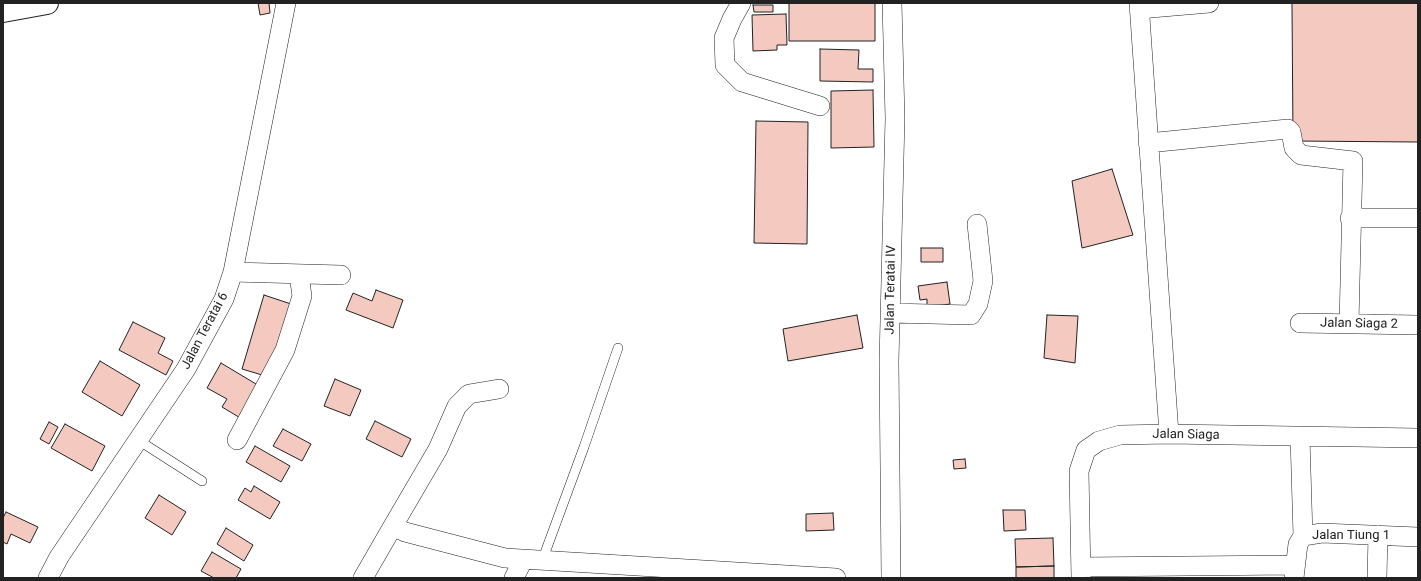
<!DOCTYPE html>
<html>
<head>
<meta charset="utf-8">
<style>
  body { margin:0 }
  #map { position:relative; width:1421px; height:581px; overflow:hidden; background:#fff; font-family:Roboto,sans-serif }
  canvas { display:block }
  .frame { position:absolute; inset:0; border:4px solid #222; pointer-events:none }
</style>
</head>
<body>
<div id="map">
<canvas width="1421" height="581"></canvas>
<div class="frame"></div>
</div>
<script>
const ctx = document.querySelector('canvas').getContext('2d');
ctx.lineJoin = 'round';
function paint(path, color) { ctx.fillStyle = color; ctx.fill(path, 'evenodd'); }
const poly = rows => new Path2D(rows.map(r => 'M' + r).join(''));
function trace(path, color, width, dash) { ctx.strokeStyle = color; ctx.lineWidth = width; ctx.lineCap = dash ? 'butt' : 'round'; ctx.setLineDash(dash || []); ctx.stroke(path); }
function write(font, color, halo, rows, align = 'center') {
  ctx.font = font + ' Roboto,sans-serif'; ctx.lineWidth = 3; ctx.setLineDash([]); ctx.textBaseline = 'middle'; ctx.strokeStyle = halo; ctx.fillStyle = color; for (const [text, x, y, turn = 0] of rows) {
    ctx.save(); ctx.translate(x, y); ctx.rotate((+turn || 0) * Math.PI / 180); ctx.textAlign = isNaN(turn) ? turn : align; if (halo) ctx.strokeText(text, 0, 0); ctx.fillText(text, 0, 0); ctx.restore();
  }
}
const building = poly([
  [258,3,269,3,270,13,260,15,258,3],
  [789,3,875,3,875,41,789,41,789,3],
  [1292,3,1418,3,1418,142,1293,141,1292,3],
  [753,5,773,5,773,12,754,12,753,5],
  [786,14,787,45,777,45,777,50,753,51,752,15,786,14],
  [820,49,859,50,858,69,873,69,873,82,820,81,820,49],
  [873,90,874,147,831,148,831,91,873,90],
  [756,121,808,122,807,244,754,243,756,121],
  [1112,169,1133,235,1082,248,1072,181,1112,169],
  [921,248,943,248,943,262,921,262,921,248],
  [947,282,950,304,927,307,927,299,920,300,918,286,947,282],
  [376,290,403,300,393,328,346,310,353,293,372,301,376,290],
  [264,295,291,304,269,377,242,369,264,295],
  [857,315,863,348,788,361,783,329,857,315],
  [1047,315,1078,316,1075,363,1044,358,1047,315],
  [133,322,165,338,158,353,173,361,166,375,119,350,133,322],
  [100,361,140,385,122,416,82,392,100,361],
  [221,363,261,387,242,419,222,407,227,399,207,388,221,363],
  [335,379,361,390,350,416,324,406,335,379],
  [375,421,411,439,402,457,366,439,375,421],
  [49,422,58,427,49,444,40,439,49,422],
  [65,424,105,446,92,471,51,448,65,424],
  [283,429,311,444,302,461,273,446,283,429],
  [255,446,290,466,281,482,246,462,255,446],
  [965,459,966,468,954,469,953,460,965,459],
  [254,486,280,502,270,519,238,500,245,488,251,492,254,486],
  [159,495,186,512,172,535,145,518,159,495],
  [1003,510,1025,510,1026,530,1004,531,1003,510],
  [6,512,38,527,30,543,11,534,7,544,3,542,3,518,6,512],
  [833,513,834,530,806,531,806,514,833,513],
  [226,528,253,545,244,561,217,544,226,528],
  [1053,538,1054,566,1016,567,1015,539,1053,538],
  [212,552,241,569,236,578,214,578,201,571,212,552],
  [1054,566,1054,578,1016,578,1016,567,1054,566]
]);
paint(building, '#f3c9c0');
trace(building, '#222', 1);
const lane = poly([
  [138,440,202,481],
  [542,561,584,447,618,348]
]);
const street = poly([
  [741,3,732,19,724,38,725,65,742,82,820,106],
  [1139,3,1169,434],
  [1139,9,1209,3],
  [1148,143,1288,129,1291,132,1294,148,1301,155,1353,161,1349,323],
  [1350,218,1418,218],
  [233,272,341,275],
  [890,313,971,315,978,304,983,281,977,224],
  [1300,323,1418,325],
  [1300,437,1303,536],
  [237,440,285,350,302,296,299,275],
  [393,526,438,449,457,406,469,394,499,389],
  [1081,567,1294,565],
  [48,578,59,557,186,369,224,299,233,272,286,3],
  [363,578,393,526,405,532,505,558,836,578],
  [514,578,523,560],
  [891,578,889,361,895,118,892,3],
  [1081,578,1079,471,1086,450,1099,441,1120,435,1169,434,1418,438],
  [1294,578,1298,544,1303,536,1322,533,1418,537],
  [1377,578,1378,535]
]);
const secondary = poly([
  [3,11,47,3]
]);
trace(lane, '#222', 10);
trace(street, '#222', 20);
trace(secondary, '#222', 24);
trace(lane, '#fff', 9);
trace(street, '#fff', 19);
trace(secondary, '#fff', 22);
write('13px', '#222', '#fff', [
  ["Jalan Teratai IV",891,290,-89],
  ["Jalan Siaga 2",1359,324,1],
  ["Jalan Teratai 6",205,331,-62],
  ["Jalan Siaga",1186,435,1],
  ["Jalan Tiung 1",1351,536]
]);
</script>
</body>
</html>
